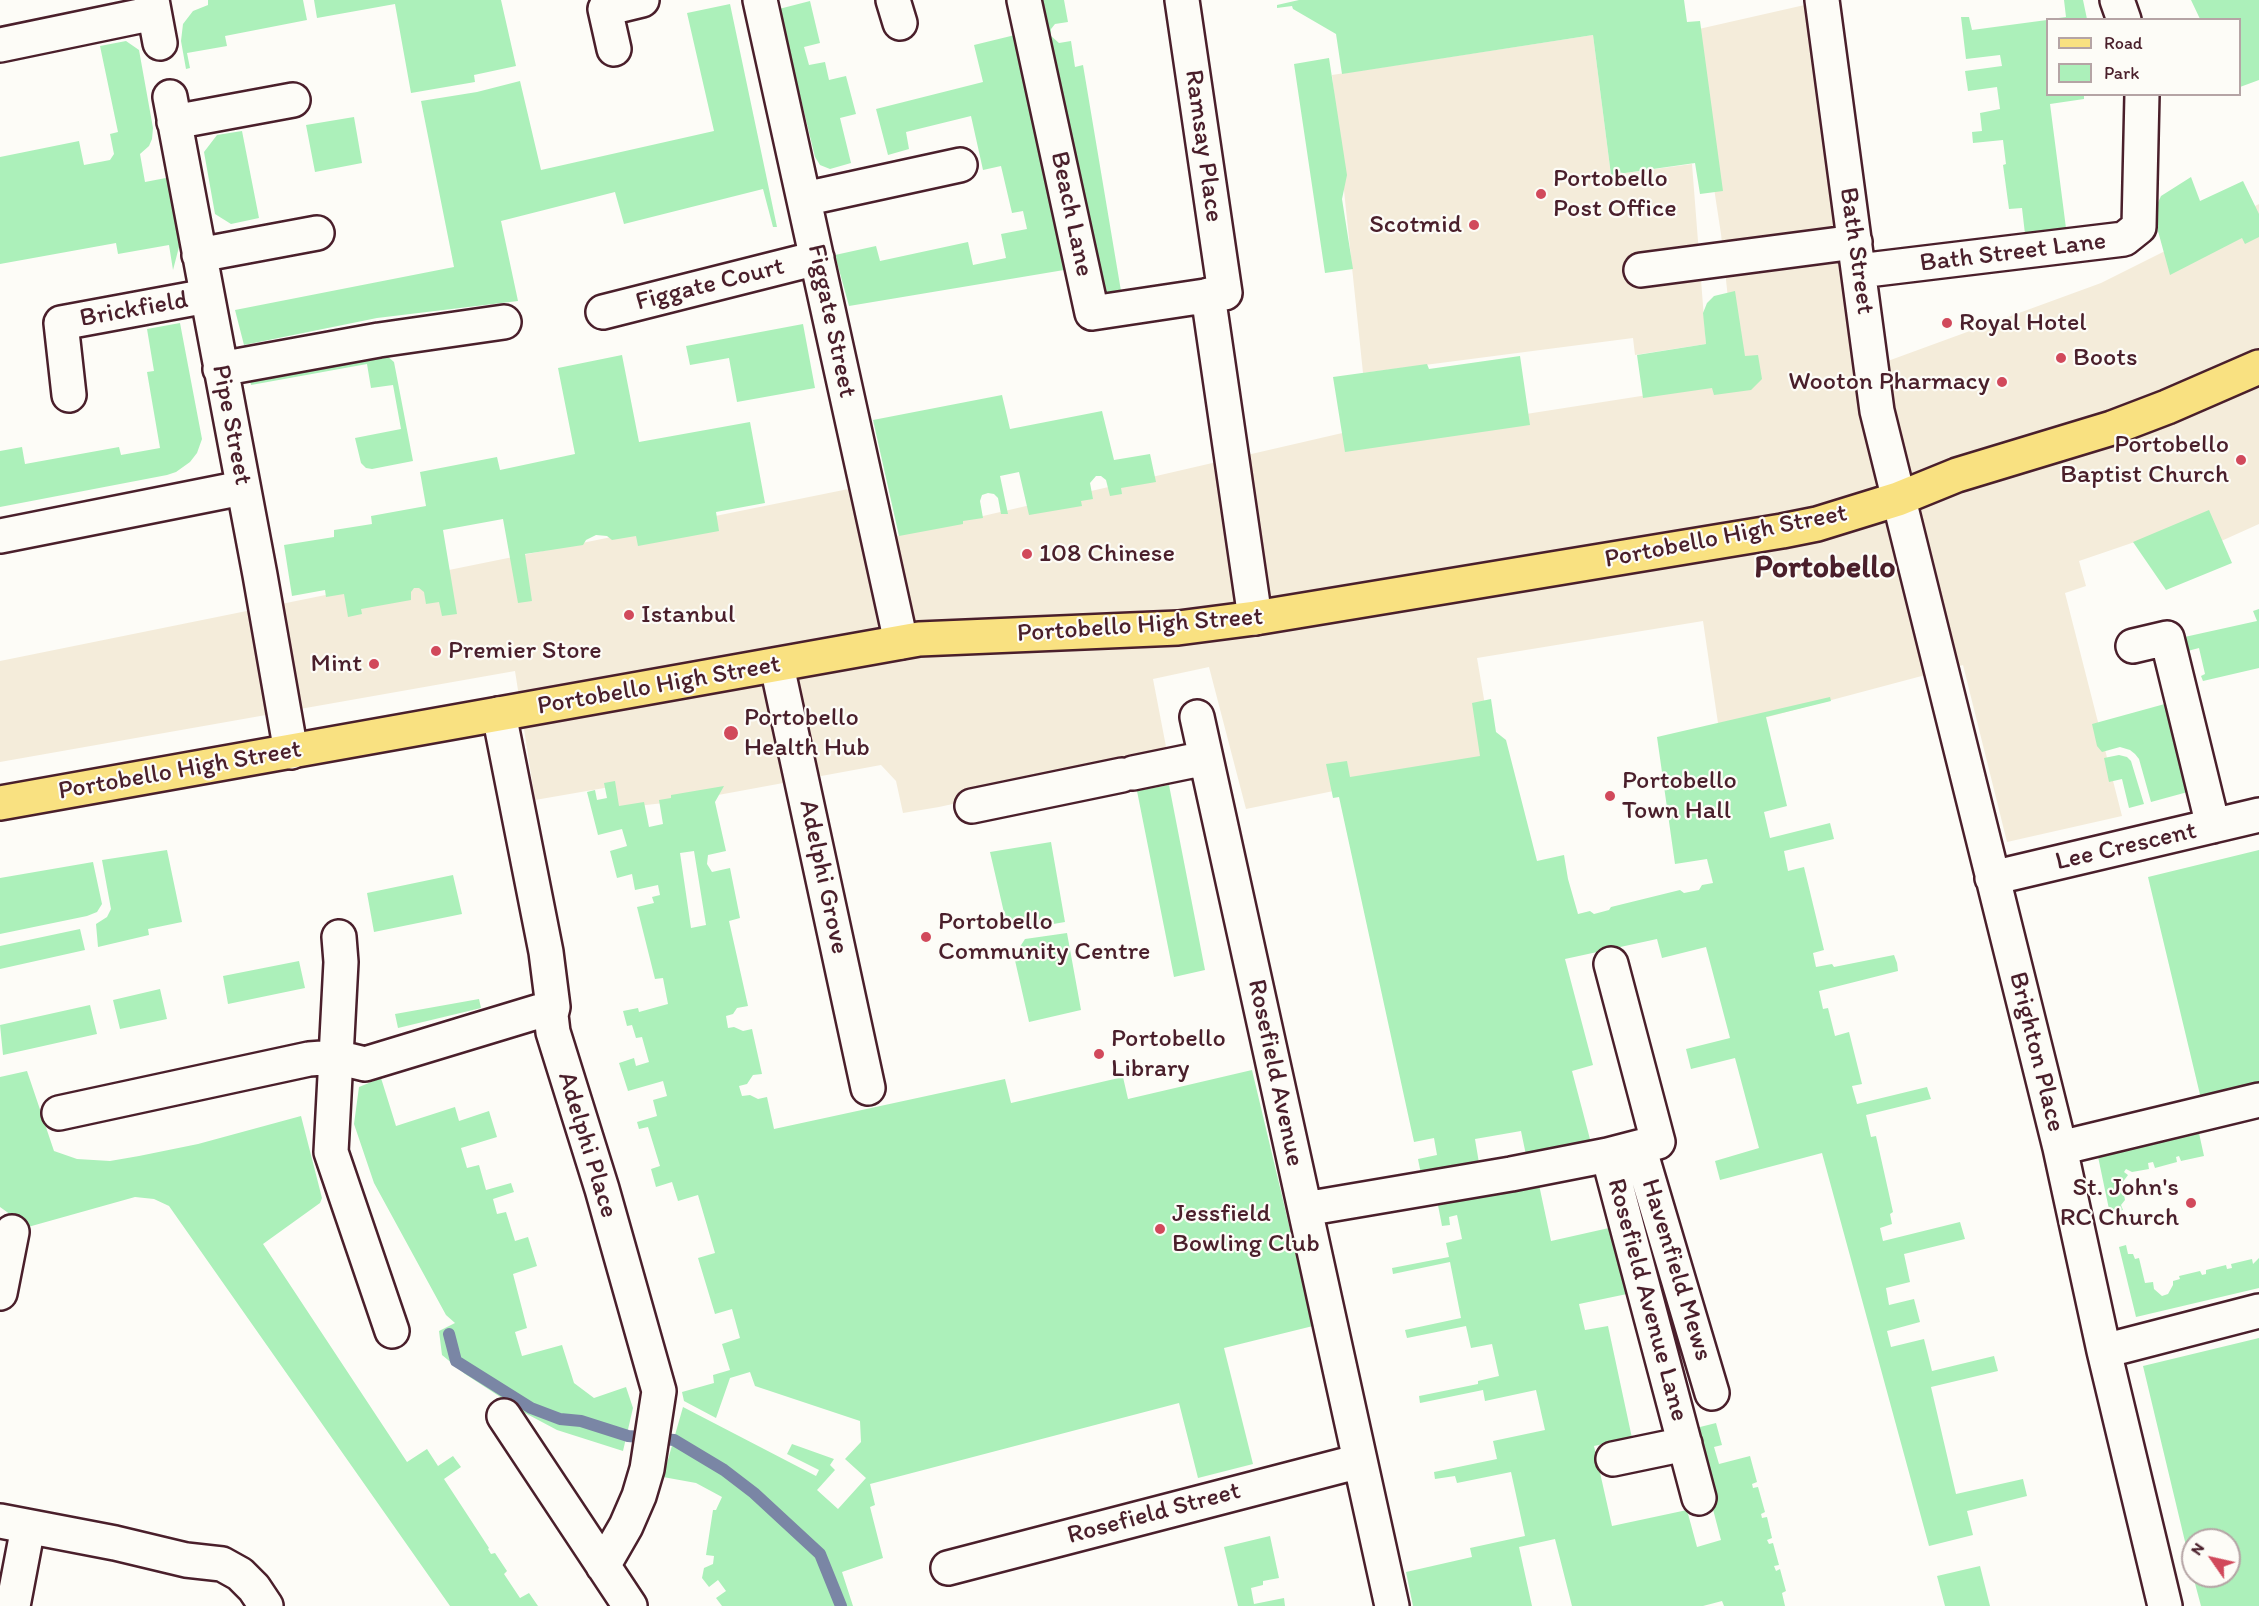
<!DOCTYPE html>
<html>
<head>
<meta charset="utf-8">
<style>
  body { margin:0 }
  #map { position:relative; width:2259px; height:1606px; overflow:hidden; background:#fdfcf7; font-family:Itim,sans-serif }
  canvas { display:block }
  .legend { position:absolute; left:2046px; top:18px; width:195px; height:78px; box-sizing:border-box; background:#fdfcf7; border:2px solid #b5a4a5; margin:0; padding:8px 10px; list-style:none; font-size:18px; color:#4a1f2b }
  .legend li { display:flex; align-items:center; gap:12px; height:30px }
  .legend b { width:30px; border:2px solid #b5a4a5 }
  .north { position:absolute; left:2181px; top:1528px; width:60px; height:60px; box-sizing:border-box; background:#fdfcf7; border:2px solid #b5a4a5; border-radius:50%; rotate:304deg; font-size:16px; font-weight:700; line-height:24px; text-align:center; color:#4a1f2b }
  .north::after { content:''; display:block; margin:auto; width:21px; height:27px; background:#d1495b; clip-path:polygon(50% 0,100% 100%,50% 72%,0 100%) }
</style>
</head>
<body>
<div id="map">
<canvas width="2259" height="1606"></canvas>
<ul class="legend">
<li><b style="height:8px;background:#f9e181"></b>Road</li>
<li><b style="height:16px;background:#acf0ba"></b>Park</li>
</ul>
<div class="north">N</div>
</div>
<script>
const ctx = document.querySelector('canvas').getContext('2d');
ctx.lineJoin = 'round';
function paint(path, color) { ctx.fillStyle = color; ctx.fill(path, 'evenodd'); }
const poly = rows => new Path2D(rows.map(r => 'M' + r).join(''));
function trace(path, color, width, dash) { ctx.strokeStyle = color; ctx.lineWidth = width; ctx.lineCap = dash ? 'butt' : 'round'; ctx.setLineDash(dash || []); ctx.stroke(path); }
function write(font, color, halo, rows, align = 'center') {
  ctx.font = font + ' Itim,sans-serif'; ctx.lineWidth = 4.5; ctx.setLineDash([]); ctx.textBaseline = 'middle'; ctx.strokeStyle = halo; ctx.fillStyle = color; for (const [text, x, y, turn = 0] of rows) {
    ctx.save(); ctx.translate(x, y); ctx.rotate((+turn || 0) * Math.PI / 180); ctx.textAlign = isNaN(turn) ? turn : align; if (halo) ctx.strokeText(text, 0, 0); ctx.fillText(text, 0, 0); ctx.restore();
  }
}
paint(poly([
  [1809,4,1855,373,2101,283,2259,204,2259,524,2219,542,2208,517,2079,561,2086,586,2065,593,2122,816,2007,842,1963,665,1719,730,1703,621,1477,658,1494,758,1246,809,1209,667,1153,679,1168,757,939,807,903,813,896,781,881,765,691,800,610,809,610,787,535,800,515,671,0,762,0,661,878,483,892,537,1351,431,1360,440,1737,381,1721,234,1690,31],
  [1593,35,1611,175,1692,164,1706,344,1635,355,1633,338,1363,373,1332,75]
]), '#f4ecda');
paint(poly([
  [208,0,303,0,307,20,225,36,227,46,187,53,190,68,186,69,181,41,183,24,193,11,208,5],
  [314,0,501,0,516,66,474,75,475,82,411,93,395,4,317,18],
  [1032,0,1064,0,1068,22,1055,24,1051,29,1051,36,1059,43,1071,41,1075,67,1083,65,1122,297,1105,299],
  [1299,0,1684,0,1687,22,1700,21,1723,191,1700,194,1695,163,1611,175,1593,35,1342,74,1336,34,1293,9,1292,6,1277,8,1277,5],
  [2064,0,2083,0,2087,19,2051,19,2066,17],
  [2191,0,2259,0,2259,80,2240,87,2240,20,2200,19],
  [810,1,820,43,804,47,809,65,825,62,829,80,846,76,856,114,840,118,851,163,830,169,820,165,815,157,779,9],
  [730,4,777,227,773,227,763,189,624,224,615,192,501,221,518,301,377,318,244,345,235,310,454,267,421,101,477,92,520,81,541,170,714,131,687,13],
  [1961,17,1969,17,1972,30,2047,20,2048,94,2084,95,2084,99,2050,104,2067,236,2025,234,2022,208,2009,209,2003,165,2006,164,2003,140,1973,143,1972,132,1982,131,1980,113,2000,109,1997,87,1968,91,1965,71,2002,66,2000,55,1966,59],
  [1015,35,1070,269,849,306,835,255,876,246,880,261,968,242,973,265,1006,258,1001,234,1027,229,1023,211,1012,213,1001,166,983,170,971,116,906,132,909,149,888,155,876,109,983,82,974,45],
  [126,41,139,50,153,128,152,139,149,146,140,154,145,182,171,177,180,233,179,247,173,270,169,245,118,254,116,243,0,264,0,157,79,141,84,165,110,160,114,154,110,134,118,132,100,46],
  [1329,58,1347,175,1342,199,1353,269,1325,273,1294,64],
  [354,117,362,163,315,172,306,125],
  [242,131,259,218,231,224,215,214,204,152,217,135],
  [2191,177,2200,201,2243,181,2259,214,2259,237,2245,244,2242,238,2170,275,2155,220,2156,207,2161,196],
  [1735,291,1745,356,1758,355,1762,379,1751,390,1714,395,1712,388,1643,398,1637,355,1706,344,1703,313,1707,303,1714,296],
  [180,323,202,439,197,453,190,462,176,472,167,475,0,507,0,451,22,447,25,464,119,447,121,455,160,448,147,372,154,371,147,329],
  [803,324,815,388,737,402,729,358,690,365,686,346],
  [372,354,387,356,394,362,413,461,372,469,366,468,361,463,355,438,401,429,393,385,371,388,367,364,251,385,249,376],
  [622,355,639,442,750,422,765,503,716,512,719,531,638,546,636,536,612,540,607,536,596,535,586,540,583,545,525,554,532,601,518,603,503,519,443,530,457,614,442,616,439,602,426,604,424,592,419,588,414,588,411,592,411,600,361,609,362,614,348,617,344,594,326,597,325,590,292,596,284,545,334,537,334,530,372,524,371,516,426,506,420,472,497,457,500,470,575,454,558,368],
  [1520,356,1530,425,1345,452,1333,377,1427,364,1429,369],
  [1002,395,1010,429,1102,411,1114,460,1150,454,1156,482,1121,488,1122,494,1110,496,1106,480,1101,476,1096,476,1090,483,1093,499,1081,501,1082,506,1029,515,1019,472,1000,476,1008,514,1001,514,998,498,994,494,988,493,982,495,980,501,983,518,963,521,963,524,899,536,873,420],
  [2209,510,2232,563,2166,590,2133,542],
  [2259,609,2259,668,2203,681,2201,676,2205,674,2199,648,2180,653,2180,638,2257,621,2253,611],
  [1830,697,1831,701,1766,717,1787,806,1764,812,1770,838,1830,823,1834,839,1784,851,1788,871,1804,867,1824,950,1813,953,1816,967,1832,964,1834,967,1894,955,1897,963,1898,971,1819,991,1823,1009,1828,1008,1835,1036,1849,1032,1862,1084,1852,1086,1857,1104,1927,1087,1931,1099,1866,1115,1871,1137,1876,1136,1893,1212,1890,1214,1892,1224,1880,1228,1883,1241,1960,1222,1965,1239,1904,1254,1910,1282,1886,1288,1889,1305,1914,1299,1920,1322,1887,1331,1891,1347,1924,1339,1932,1371,1994,1356,1998,1371,1931,1387,1956,1494,2023,1479,2027,1496,1967,1511,1973,1535,1929,1546,1822,1153,1720,1180,1715,1161,1759,1148,1735,1058,1691,1069,1686,1049,1730,1038,1706,947,1662,958,1657,939,1565,959,1593,1065,1572,1071,1591,1143,1526,1155,1521,1131,1475,1139,1479,1163,1421,1174,1418,1159,1437,1155,1434,1138,1414,1142,1339,797,1333,798,1326,764,1347,761,1350,777,1480,756,1472,703,1491,699,1496,732,1506,740,1537,861,1564,855,1568,879,1578,914,1590,911,1594,914,1609,910,1611,907,1680,890,1684,893,1699,890,1702,885,1713,883,1707,859,1675,864,1657,737],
  [2172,702,2195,790,2151,802,2139,759,2135,754,2130,750,2120,747,2102,752,2097,746,2092,724],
  [2119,755,2127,757,2131,761,2144,804,2129,808,2122,779,2109,782,2104,758],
  [615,781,619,806,644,802,649,827,663,824,659,800,671,798,671,795,724,786,715,802,726,851,708,855,707,864,712,872,730,868,740,918,729,921,748,1006,737,1008,733,1014,726,1016,728,1028,734,1027,743,1031,752,1029,762,1074,753,1075,747,1084,739,1086,742,1096,750,1095,758,1099,767,1097,774,1129,1005,1079,1011,1103,1123,1077,1128,1099,1252,1070,1313,1326,1224,1348,1253,1464,1198,1478,1179,1403,870,1484,875,1505,870,1507,883,1558,842,1572,853,1606,722,1606,716,1598,726,1591,718,1580,709,1587,702,1578,704,1568,713,1564,714,1556,706,1555,713,1510,716,1510,722,1497,696,1483,663,1477,683,1407,816,1476,819,1470,787,1454,792,1444,834,1459,830,1465,835,1470,817,1490,838,1509,866,1478,845,1459,861,1442,860,1421,755,1386,750,1372,730,1378,716,1418,684,1401,682,1392,714,1383,713,1375,730,1370,722,1344,740,1338,732,1309,715,1314,698,1258,715,1253,698,1195,678,1201,672,1182,656,1187,651,1169,660,1166,648,1127,639,1129,637,1122,657,1116,653,1100,667,1096,663,1081,628,1091,619,1063,634,1058,636,1066,649,1062,642,1037,636,1038,632,1025,627,1026,623,1011,638,1008,639,1012,668,1004,663,978,655,979,637,907,654,903,652,897,660,895,658,885,635,890,632,874,617,878,610,851,627,846,622,829,598,835,587,792,595,790,597,800,607,798,604,783],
  [694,851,706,925,691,928,680,853],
  [1169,785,1205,970,1174,977,1137,791],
  [1051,842,1065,922,1024,929,1005,917,990,852],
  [167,850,182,922,148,929,149,935,98,947,96,924,107,917,111,909,102,860],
  [2259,850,2259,1090,2202,1103,2148,877],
  [93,862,102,904,97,912,87,916,0,934,0,878],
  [453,875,462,914,374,932,367,893],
  [80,929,85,950,0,969,0,946],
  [1067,933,1081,1010,1029,1022,1014,956,1025,939],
  [299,961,305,988,228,1004,223,976],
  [160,989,167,1019,120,1029,113,1000],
  [479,999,481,1008,398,1028,395,1014],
  [90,1005,97,1034,3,1055,0,1025],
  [27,1071,54,1151,77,1159,110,1161,139,1156,198,1144,301,1116,322,1198,320,1203,263,1244,407,1462,427,1449,438,1466,453,1456,461,1467,444,1479,489,1548,488,1549,491,1554,495,1553,507,1571,504,1574,520,1598,529,1593,538,1606,450,1606,169,1206,154,1199,135,1197,28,1227,0,1207,0,1077],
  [381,1078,396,1126,455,1107,459,1121,489,1111,497,1137,461,1148,467,1168,479,1165,486,1190,511,1183,514,1192,493,1199,497,1214,506,1212,515,1241,528,1237,537,1266,513,1274,527,1328,515,1332,522,1356,562,1345,574,1383,594,1398,626,1387,633,1408,623,1451,557,1430,525,1413,465,1374,442,1355,439,1331,455,1323,446,1315,374,1183,354,1124,359,1087],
  [2197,1124,2204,1156,2181,1161,2179,1156,2176,1157,2177,1162,2155,1168,2153,1162,2148,1163,2149,1169,2132,1172,2126,1169,2124,1172,2128,1175,2122,1183,2118,1183,2117,1186,2123,1189,2125,1200,2121,1205,2123,1210,2110,1214,2096,1147],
  [1538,1180,1551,1241,1609,1228,1627,1294,1579,1304,1585,1330,1608,1326,1632,1438,1594,1446,1612,1526,1687,1510,1697,1547,1721,1540,1692,1429,1716,1423,1722,1445,1714,1447,1719,1464,1750,1456,1757,1482,1752,1484,1753,1488,1758,1487,1765,1512,1761,1514,1762,1518,1767,1517,1772,1538,1767,1540,1769,1544,1773,1543,1779,1565,1774,1566,1776,1571,1780,1569,1786,1591,1782,1593,1785,1606,1724,1606,1722,1601,1703,1606,1572,1606,1555,1539,1519,1547,1532,1606,1413,1606,1406,1572,1472,1557,1470,1548,1525,1536,1511,1472,1457,1483,1455,1476,1435,1479,1434,1472,1497,1459,1493,1441,1545,1430,1536,1390,1485,1401,1483,1390,1420,1403,1419,1396,1478,1384,1478,1381,1499,1376,1492,1344,1471,1348,1466,1326,1407,1338,1405,1330,1461,1318,1450,1262,1393,1274,1392,1268,1449,1257,1446,1243,1462,1239,1457,1215,1449,1217,1450,1225,1442,1226,1437,1200],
  [2126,1245,2128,1254,2133,1254,2135,1259,2139,1258,2145,1283,2153,1282,2154,1289,2162,1296,2168,1294,2173,1285,2173,1281,2180,1279,2179,1276,2200,1271,2202,1275,2206,1274,2206,1270,2226,1265,2227,1269,2232,1268,2231,1264,2252,1259,2253,1264,2259,1258,2259,1288,2136,1317,2119,1247],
  [2259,1338,2259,1606,2201,1606,2193,1576,2229,1576,2229,1540,2193,1540,2193,1575,2143,1366],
  [1270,1536,1279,1578,1263,1581,1263,1585,1251,1588,1254,1604,1284,1598,1285,1606,1238,1606,1224,1547],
  [1980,1566,1990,1606,1945,1606,1937,1576]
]), '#acf0ba');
trace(poly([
  [449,1334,456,1361,531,1408,560,1419,581,1421,628,1436,674,1440,724,1470,754,1493,820,1554,841,1606]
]), '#7a86a5', 12);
const minor = poly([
  [152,0,160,43],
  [760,0,901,642],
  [893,0,900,23],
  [1024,0,1092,313,1225,293,1182,0],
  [1822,0,1877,411,2060,1148,2104,1351,2165,1606],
  [2117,0,2124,20],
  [0,45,154,13],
  [614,49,605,9,642,0],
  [170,97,260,575,291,752],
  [174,122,293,100],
  [804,199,960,165],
  [199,255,317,233],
  [1641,270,1855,242],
  [1859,271,2124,239,2139,227,2142,94],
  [1208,295,1255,618],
  [603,312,817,258],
  [220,369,379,340,504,322],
  [69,395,61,323,207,296],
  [0,536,242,488],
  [2133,646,2167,638,2213,826],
  [777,666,868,1088],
  [499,714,546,952,553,1007,551,1015,553,1032,602,1189,659,1391,647,1469,639,1496,626,1526,603,1566],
  [1197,717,1392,1606],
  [1133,773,1206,758],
  [972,806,1122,775],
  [1992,878,2259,815],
  [339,937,341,962,331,1152,392,1331],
  [59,1113,309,1059,336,1057,365,1064,553,1007],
  [1639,1147,1712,1393],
  [2060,1148,2259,1100],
  [1608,1155,1699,1498],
  [1305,1209,1511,1174,1608,1155,1658,1142,1611,964],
  [0,1293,12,1232],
  [2104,1351,2259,1311],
  [504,1416,630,1606],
  [1613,1459,1685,1444],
  [0,1521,115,1543,186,1560,222,1564,240,1574,254,1588,266,1606],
  [948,1568,1360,1461],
  [13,1606,28,1527]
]);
const major = poly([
  [0,803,919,639,1178,628,1255,618,1782,531,1817,524,1898,499,1957,475,2112,428,2167,407,2259,367]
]);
trace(minor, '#4a1f2b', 38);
trace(major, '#4a1f2b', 38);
trace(minor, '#fdfcf7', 33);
trace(major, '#f9e181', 33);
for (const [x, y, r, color] of [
  [1541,194,6,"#d1495b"],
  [1474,225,6,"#d1495b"],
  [1947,323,6,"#d1495b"],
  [2061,358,6,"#d1495b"],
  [2002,382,6,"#d1495b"],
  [2241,460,6,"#d1495b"],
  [1027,554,6,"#d1495b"],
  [629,615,6,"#d1495b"],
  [436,651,6,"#d1495b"],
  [374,664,6,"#d1495b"],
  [731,733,8,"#d1495b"],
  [1610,796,6,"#d1495b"],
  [926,937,6,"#d1495b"],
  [1099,1054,6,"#d1495b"],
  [2191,1203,6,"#d1495b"],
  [1160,1229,6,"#d1495b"]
]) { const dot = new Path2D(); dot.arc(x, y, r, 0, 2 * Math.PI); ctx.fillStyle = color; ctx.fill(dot); trace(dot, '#fdfcf7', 2); }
write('26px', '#4a1f2b', '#fdfcf7', [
  ["Ramsay Place",1203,146,82],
  ["Beach Lane",1071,214,78],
  ["Bath Street",1856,251,82],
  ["Bath Street Lane",2013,253,-7],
  ["Figgate Court",710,285,-14],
  ["Brickfield",134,310,-10],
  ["Figgate Street",831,321,78],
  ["Pipe Street",231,425,79],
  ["Portobello High Street",1726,537,-11],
  ["Portobello High Street",1140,626,-4],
  ["Portobello High Street",659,686,-10],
  ["Portobello High Street",180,771,-10],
  ["Lee Crescent",2126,847,-13],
  ["Adelphi Grove",823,877,78],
  ["Brighton Place",2036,1052,76],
  ["Rosefield Avenue",1275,1073,78],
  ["Adelphi Place",587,1145,73],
  ["Havenfield Mews",1676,1270,73],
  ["Rosefield Avenue Lane",1647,1300,75],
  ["Rosefield Street",1154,1514,-15]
]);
write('26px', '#4a1f2b', '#fdfcf7', [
  ["Portobello",1553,179],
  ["Post Office",1553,209],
  ["Scotmid",1462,225,"right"],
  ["Royal Hotel",1959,323],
  ["Boots",2073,358],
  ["Wooton Pharmacy",1990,382,"right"],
  ["Portobello",2229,445,"right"],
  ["Baptist Church",2229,475,"right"],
  ["108 Chinese",1039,554],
  ["Istanbul",641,615],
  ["Premier Store",448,651],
  ["Mint",362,664,"right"],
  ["Portobello",744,718],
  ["Health Hub",744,748],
  ["Portobello",1622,781],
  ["Town Hall",1622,811],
  ["Portobello",938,922],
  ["Community Centre",938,952],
  ["Portobello",1111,1039],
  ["Library",1111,1069],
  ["St. John's",2179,1188,"right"],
  ["RC Church",2179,1218,"right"],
  ["Jessfield",1172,1214],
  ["Bowling Club",1172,1244]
], 'left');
write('bold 32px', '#4a1f2b', '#fdfcf7', [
  ["Portobello",1825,569]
]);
</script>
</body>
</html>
